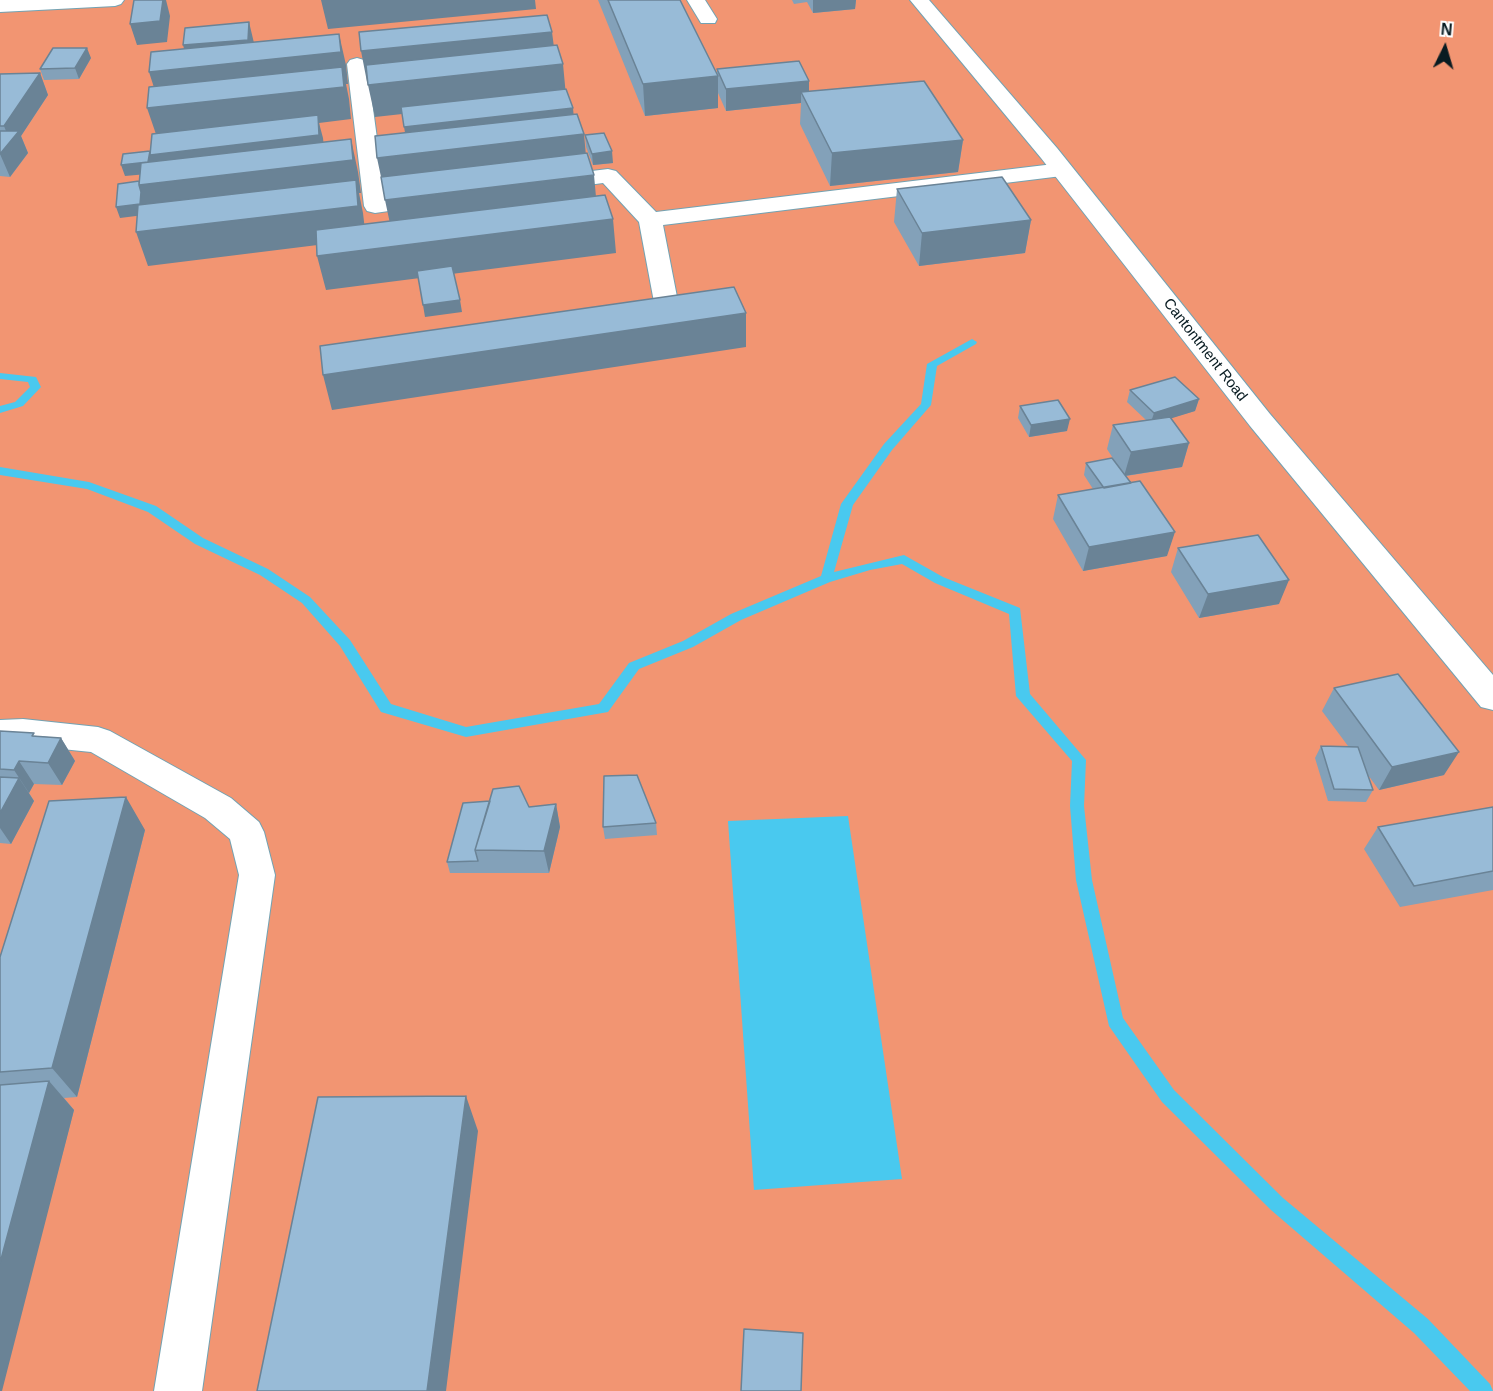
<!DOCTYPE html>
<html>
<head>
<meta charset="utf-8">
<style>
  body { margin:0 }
  #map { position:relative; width:1493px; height:1391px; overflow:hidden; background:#b6e7f8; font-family:Helvetica,sans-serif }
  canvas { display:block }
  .north { position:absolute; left:1415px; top:18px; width:60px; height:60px; -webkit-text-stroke:4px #fff; paint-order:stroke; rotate:5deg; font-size:16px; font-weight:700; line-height:24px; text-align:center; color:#081b21 }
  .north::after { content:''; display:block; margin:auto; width:21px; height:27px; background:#081b21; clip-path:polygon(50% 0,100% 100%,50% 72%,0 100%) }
</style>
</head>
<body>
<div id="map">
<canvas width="1493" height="1391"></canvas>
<div class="north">N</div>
</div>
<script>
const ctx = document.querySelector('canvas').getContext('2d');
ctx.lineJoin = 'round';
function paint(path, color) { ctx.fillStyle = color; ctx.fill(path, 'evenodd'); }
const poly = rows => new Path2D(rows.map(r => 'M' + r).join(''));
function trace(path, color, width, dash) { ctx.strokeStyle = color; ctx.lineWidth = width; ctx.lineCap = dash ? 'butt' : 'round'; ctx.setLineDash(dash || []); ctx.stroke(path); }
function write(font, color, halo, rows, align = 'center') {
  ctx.font = font + ' Helvetica,sans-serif'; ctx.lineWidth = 4.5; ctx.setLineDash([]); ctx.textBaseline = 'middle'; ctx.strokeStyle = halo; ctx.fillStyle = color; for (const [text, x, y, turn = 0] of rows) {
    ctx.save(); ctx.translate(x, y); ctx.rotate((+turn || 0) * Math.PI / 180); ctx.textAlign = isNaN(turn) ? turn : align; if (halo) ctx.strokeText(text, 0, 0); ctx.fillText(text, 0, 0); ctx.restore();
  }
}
paint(poly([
  [0,0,1493,0,1493,1391,0,1391]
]), '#f29572');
paint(poly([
  [848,816,902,1179,754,1190,728,821]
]), '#49c9ef');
paint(poly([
  [972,339,977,342,976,344,937,366,931,405,892,450,853,505,834,572,904,555,943,577,1020,608,1030,694,1086,760,1084,806,1092,880,1123,1018,1174,1090,1283,1198,1428,1319,1490,1384,1493,1391,1470,1391,1414,1333,1271,1210,1162,1102,1109,1026,1076,880,1070,806,1072,761,1016,696,1009,614,935,583,902,564,870,570,830,582,741,620,693,647,639,669,608,712,466,737,381,712,340,646,302,603,260,575,195,544,148,512,87,489,0,475,0,467,89,482,156,506,203,538,268,569,310,597,350,640,391,704,466,727,599,704,629,663,683,641,731,614,821,576,841,504,884,444,921,404,927,364,972,339],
  [0,373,36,377,41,387,23,406,0,413,0,406,15,402,30,387,28,382,0,379,0,373]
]), '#49c9ef');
const minor = poly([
  [0,0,124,0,121,4,115,6,0,12,0,0],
  [687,0,705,0,717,19,715,23,701,23,687,0],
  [357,58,364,60,367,64,385,198,429,192,437,194,440,199,437,204,375,213,367,211,364,206,347,64,350,60,357,58],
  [1062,163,1070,165,1073,170,1070,175,663,225,678,302,675,307,666,309,657,307,654,302,639,222,603,183,551,190,543,188,540,183,543,178,551,176,608,169,616,171,656,212,1062,163],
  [23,719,98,727,110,731,231,798,259,822,264,832,275,875,202,1391,154,1391,239,875,230,839,205,818,91,752,23,745,0,746,0,720,23,719]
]);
const tertiary = poly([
  [910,0,929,0,1057,148,1270,414,1493,675,1493,710,1481,707,1250,426,1041,158,910,0]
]);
trace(minor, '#73a2b2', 2);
trace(tertiary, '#73a2b2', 2);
paint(minor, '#fff');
paint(tertiary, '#fff');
paint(poly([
  [598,0,680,0,717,74,717,69,809,81,809,92,963,140,958,172,830,186,800,124,801,103,726,111,718,93,718,108,645,116],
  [792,0,856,0,855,9,813,13,807,2,794,4],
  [91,58,79,79,44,80,40,69],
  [40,73,48,95,21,136,28,153,10,177,0,176,0,74],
  [585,135,613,163,593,165,586,147],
  [897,189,1031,220,1025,253,919,266,894,222],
  [1130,390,1199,399,1195,411,1171,418,1189,443,1182,467,1126,476,1167,556,1083,571,1053,519,1058,495,1093,489,1084,475,1086,463,1114,460,1107,449,1113,425,1146,420,1127,402],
  [1020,406,1067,431,1029,437,1018,418],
  [1178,548,1279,604,1199,618,1171,572],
  [1334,688,1444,775,1379,790,1368,775,1373,790,1366,802,1328,801,1315,758,1321,746,1348,746,1322,711],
  [0,731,37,736,61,738,75,761,62,785,34,784,29,793,34,801,11,844,0,843],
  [556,804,560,827,549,873,450,873,447,862,529,807],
  [1493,807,1493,890,1400,907,1364,849,1378,827],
  [656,823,657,835,605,839,603,827],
  [145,830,77,1097,64,1098,74,1110,0,1391,0,957]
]), '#83a1b9');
paint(poly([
  [163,0,166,0,170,16,167,42,137,45,130,24],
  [321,0,535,0,536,9,328,29],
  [813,0,856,0,855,9,813,13],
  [249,22,254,43,189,67,183,45],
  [552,32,556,63,367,82,361,51],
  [339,34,346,65,348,84,346,84,349,99,351,119,319,123,323,138,325,158,125,176,121,165,150,151,158,140,147,108,159,103,149,72],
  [87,48,91,58,79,79,75,68],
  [563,64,566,96,375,117,368,85],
  [40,73,48,95,21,136,28,153,10,177,0,154,10,141,4,126],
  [718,76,718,108,645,116,643,84],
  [809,81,809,102,801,92,801,103,726,111,726,89],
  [573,108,575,130,408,149,404,127],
  [584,134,587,167,384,191,377,158],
  [351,139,358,172,361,193,359,193,363,213,366,239,148,266,136,232,144,215,120,218,116,207,139,185],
  [963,140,958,172,830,186,832,153],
  [612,151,613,163,593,165,592,154],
  [594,175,597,208,392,233,385,200],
  [613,219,616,253,326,290,317,256],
  [1031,220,1025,253,919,266,922,233],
  [460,300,462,312,425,317,423,305],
  [746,313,746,347,332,410,323,375],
  [1199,399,1195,411,1150,425,1154,413],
  [1070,419,1067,431,1029,437,1031,425],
  [1189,443,1182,467,1124,476,1131,452],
  [1175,532,1167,556,1083,571,1089,547],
  [1289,580,1279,604,1199,618,1208,594],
  [61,738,75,761,62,785,48,763],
  [1459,752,1444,775,1379,790,1392,767],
  [19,761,34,784,29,793,14,770],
  [19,778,34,801,11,844,0,828,0,813],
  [126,797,145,830,77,1097,52,1068],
  [556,804,560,827,549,873,544,851],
  [49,1081,74,1110,2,1391,0,1391,0,1263],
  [466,1096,478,1131,446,1391,427,1391]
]), '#6a8396');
const building = poly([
  [134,0,163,0,160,21,130,24,134,0],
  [608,0,680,0,718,76,643,84,608,0],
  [547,15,552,32,361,51,359,32,547,15],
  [249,22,248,40,183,45,185,28,249,22],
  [339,34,341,52,149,72,151,52,339,34],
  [557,45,563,64,368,85,366,65,557,45],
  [53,48,87,48,75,68,40,69,53,48],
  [799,61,809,81,726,89,717,69,799,61],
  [342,67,344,87,147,108,149,87,342,67],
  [40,73,4,126,0,126,0,74,40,73],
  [924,81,963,140,832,153,801,92,924,81],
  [566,89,573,108,404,127,401,107,566,89],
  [577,114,584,134,377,158,375,136,577,114],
  [318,115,319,135,150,155,152,134,318,115],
  [0,131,19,131,0,154,0,131],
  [604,133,612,151,592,154,585,135,604,133],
  [351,139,353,160,139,185,141,163,351,139],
  [150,151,148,162,121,165,123,154,150,151],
  [587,153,594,175,385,200,381,177,587,153],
  [1002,177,1031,220,922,233,897,189,1002,177],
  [356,180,358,206,136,232,138,205,356,180],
  [139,181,139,185,141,192,140,204,116,207,118,184,139,181],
  [605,195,613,219,317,256,316,230,605,195],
  [452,266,460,300,423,305,417,271,452,266],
  [734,287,746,313,323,375,320,346,734,287],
  [1175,377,1199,399,1154,413,1130,390,1175,377],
  [1058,400,1070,419,1031,425,1020,406,1058,400],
  [1170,417,1189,443,1131,452,1113,425,1170,417],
  [1112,458,1131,483,1104,488,1086,463,1112,458],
  [1140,481,1175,532,1089,547,1058,495,1140,481],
  [1258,535,1289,580,1208,594,1178,548,1258,535],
  [1398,674,1459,752,1392,767,1334,688,1398,674],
  [0,731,34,733,32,736,61,738,48,763,19,761,14,770,0,769,0,731],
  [1321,746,1358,747,1373,790,1334,789,1321,746],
  [637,775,656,823,603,827,604,776,637,775],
  [0,777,19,778,0,813,0,777],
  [519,786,529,807,556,804,544,851,475,850,493,789,519,786],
  [126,797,52,1068,0,1072,0,957,49,801,126,797],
  [490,801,475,850,478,861,447,862,463,803,490,801],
  [1493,807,1493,871,1414,886,1378,827,1493,807],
  [49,1081,0,1263,0,1085,49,1081],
  [466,1096,427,1391,257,1391,318,1097,466,1096],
  [744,1329,803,1333,801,1391,741,1391,744,1329]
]);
paint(building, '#98bbd7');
trace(building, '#6a8396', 1.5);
write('15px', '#081b21', '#fff', [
  ["Cantontment Road",1205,350,52]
]);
</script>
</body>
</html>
